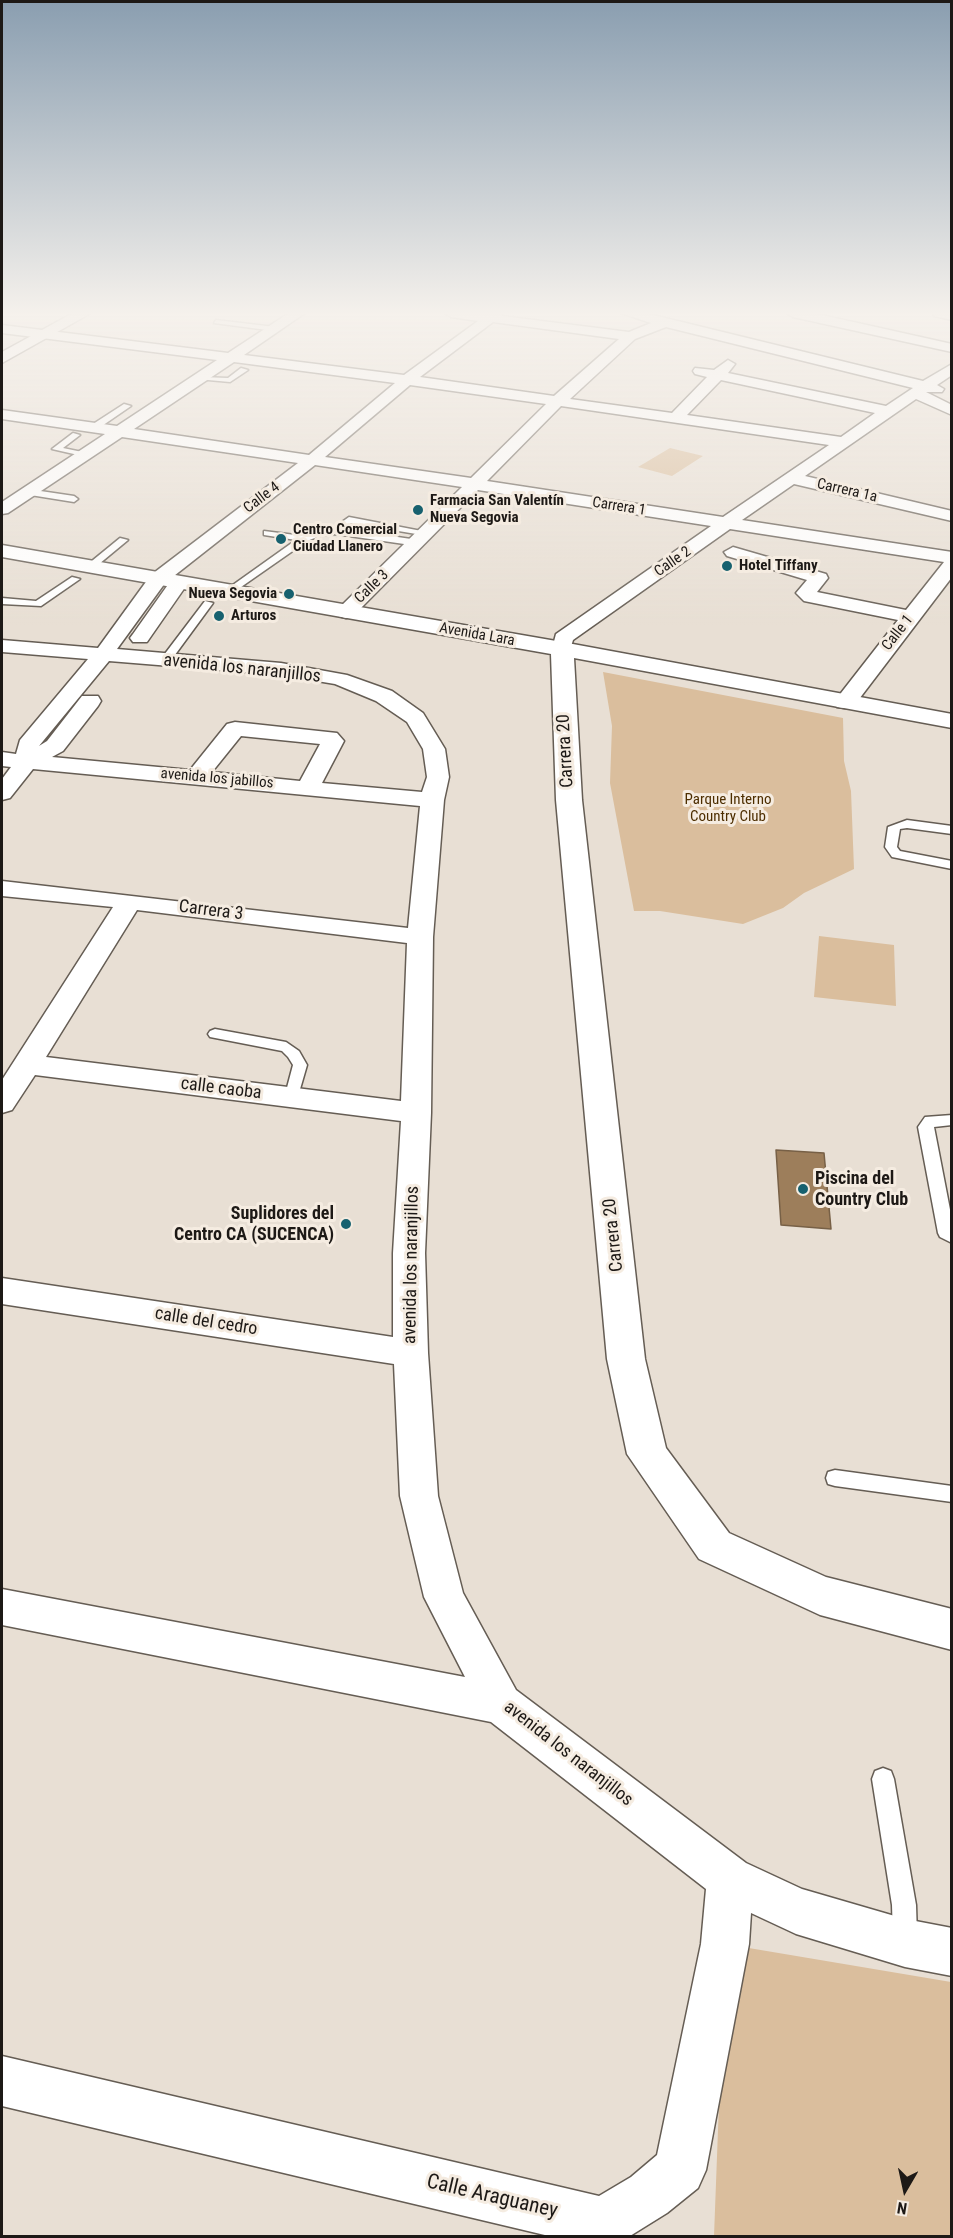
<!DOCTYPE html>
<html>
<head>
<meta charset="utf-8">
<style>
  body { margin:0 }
  #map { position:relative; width:953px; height:2238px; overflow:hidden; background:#e8dfd4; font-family:"Roboto Condensed",sans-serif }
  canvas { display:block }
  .frame { position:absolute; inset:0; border:3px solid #1d1916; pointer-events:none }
  .north { position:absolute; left:875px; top:2160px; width:60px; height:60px; -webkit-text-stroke:4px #f5ece1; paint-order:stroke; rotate:189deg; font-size:16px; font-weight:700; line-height:24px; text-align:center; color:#1d1916 }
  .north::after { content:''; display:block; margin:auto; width:21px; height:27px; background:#1d1916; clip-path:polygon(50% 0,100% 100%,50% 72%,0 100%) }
</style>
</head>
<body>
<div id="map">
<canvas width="953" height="2238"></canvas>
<div class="frame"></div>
<div class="north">N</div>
</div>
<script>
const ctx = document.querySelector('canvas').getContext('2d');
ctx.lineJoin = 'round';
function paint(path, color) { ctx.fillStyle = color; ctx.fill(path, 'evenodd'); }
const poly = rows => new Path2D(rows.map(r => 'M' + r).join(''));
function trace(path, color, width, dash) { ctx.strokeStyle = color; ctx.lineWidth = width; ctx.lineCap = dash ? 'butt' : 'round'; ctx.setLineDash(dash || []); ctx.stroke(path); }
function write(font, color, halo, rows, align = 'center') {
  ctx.font = font + ' "Roboto Condensed",sans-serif'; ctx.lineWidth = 6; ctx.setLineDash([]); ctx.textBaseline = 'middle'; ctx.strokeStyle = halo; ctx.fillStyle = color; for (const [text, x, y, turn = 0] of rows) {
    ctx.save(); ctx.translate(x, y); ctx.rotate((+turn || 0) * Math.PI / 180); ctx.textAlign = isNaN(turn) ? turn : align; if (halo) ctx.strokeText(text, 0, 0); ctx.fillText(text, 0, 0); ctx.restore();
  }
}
paint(poly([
  [670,448,703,456,672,476,638,467],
  [603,672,843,718,844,761,851,791,854,869,804,893,783,908,743,924,660,911,634,911,610,783,612,726],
  [819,936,894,945,896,1006,814,997],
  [725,1944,951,1982,951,2236,714,2236]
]), '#dabe9d');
const water = poly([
  [776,1150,824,1153,831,1229,781,1225,776,1150]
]);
paint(water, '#9d7e5b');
trace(water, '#776046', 1.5);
const lane = poly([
  [216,320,275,327,278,329,275,331,214,323,216,320],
  [241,368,248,370,230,382,197,379,201,377,228,378,241,368],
  [124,404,131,406,96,430,90,430,90,426,124,404],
  [73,433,80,435,63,448,87,453,87,457,52,449,73,433],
  [27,489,74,496,78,499,74,502,24,494,24,490,27,489],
  [349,517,432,533,428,536,351,523,343,529,418,540,423,543,418,546,335,534,322,535,307,541,231,594,223,592,296,540,264,535,264,531,303,536,332,529,349,517],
  [120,538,128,540,93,569,87,569,87,565,120,538],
  [72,577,80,579,41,606,2,604,2,598,36,601,72,577],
  [205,601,213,603,169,663,161,663,161,659,205,601],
  [907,820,952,826,952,834,907,828,900,829,897,847,900,851,952,861,952,869,892,857,885,847,888,827,907,820],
  [215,1029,286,1042,299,1051,307,1065,296,1103,286,1103,284,1099,293,1065,288,1057,282,1051,210,1037,208,1034,210,1031,215,1029],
  [952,1115,952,1125,934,1127,952,1220,952,1243,940,1237,938,1233,918,1127,925,1117,952,1115],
  [835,1470,952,1486,952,1502,835,1486,828,1484,826,1478,828,1472,835,1470],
  [883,1768,891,1771,894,1779,916,1905,917,1937,913,1945,905,1949,897,1945,893,1937,892,1905,872,1779,875,1771,883,1768]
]);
const street = poly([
  [289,313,305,313,244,355,404,375,478,321,451,317,445,313,503,313,502,316,629,332,651,323,621,313,645,313,923,381,952,364,952,375,937,385,944,389,942,392,926,392,952,405,952,415,916,399,805,476,952,511,952,521,794,484,742,520,952,552,952,577,853,707,845,708,837,707,834,702,898,620,804,601,796,593,807,580,727,556,724,552,733,547,826,574,828,578,817,592,906,610,944,562,730,529,573,640,569,653,562,655,555,653,552,649,556,634,711,526,478,490,353,616,346,618,339,616,336,612,339,608,462,487,315,465,165,583,117,649,281,663,347,675,392,691,423,713,445,749,449,777,444,800,433,937,431,1113,425,1253,428,1353,438,1496,463,1593,516,1690,746,1863,802,1889,905,1919,952,1928,952,1976,905,1967,796,1934,751,1913,749,1944,706,2170,698,2188,667,2213,630,2236,549,2236,2,2106,2,2056,599,2196,631,2177,657,2155,701,1944,706,1889,491,1722,2,1625,2,1589,465,1677,424,1597,400,1496,394,1364,2,1304,2,1278,393,1337,393,1253,401,1121,35,1075,12,1110,2,1113,2,1080,113,907,2,896,2,881,408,928,420,806,33,769,10,798,2,800,2,779,11,767,2,766,2,752,16,754,20,740,88,659,2,652,2,640,98,648,151,575,298,463,122,437,8,513,2,514,2,502,105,434,2,419,2,410,117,426,217,360,2,333,2,325,228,353,289,313],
  [493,322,619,339,554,396,420,377,493,322],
  [666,327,913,388,886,406,728,373,735,364,728,360,714,370,695,368,693,371,695,374,707,377,672,413,570,399,635,339,666,327],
  [234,362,395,383,309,455,134,429,234,362],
  [721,380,875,413,841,437,687,415,721,380],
  [410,385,546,404,471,478,325,457,410,385],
  [561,406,829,445,723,517,487,481,561,406],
  [109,661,281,675,335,684,376,701,407,722,423,749,427,777,422,792,322,783,344,741,337,733,235,722,227,724,190,770,52,757,63,751,98,706,101,701,98,696,82,696,47,741,39,746,109,661],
  [241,736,320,744,300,781,212,772,241,736],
  [137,910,407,943,401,1101,46,1057,137,910],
  [787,313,813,313,952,344,952,352,793,317,787,313],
  [933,313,952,313,952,320,934,316,933,313],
  [179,577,188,583,147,642,133,642,130,638,133,634,172,579,179,577]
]);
const secondary = poly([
  [73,313,91,313,2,363,2,352,73,313],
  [2,545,562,642,952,714,952,728,574,658,582,800,645,1359,666,1448,729,1533,826,1577,952,1609,952,1650,820,1615,699,1559,627,1454,607,1359,556,800,551,654,2,557,2,545]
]);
trace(lane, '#655d54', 3);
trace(street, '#655d54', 3);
trace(secondary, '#655d54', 3);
paint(lane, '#fff');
paint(street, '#fff');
paint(secondary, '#fff');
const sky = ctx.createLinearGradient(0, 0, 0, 627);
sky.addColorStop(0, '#8a9eb0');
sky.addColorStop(0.5, '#f5f1ec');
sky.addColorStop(1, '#f5f1ec00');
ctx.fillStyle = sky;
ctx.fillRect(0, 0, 953, 627);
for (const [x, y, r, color] of [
  [418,510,6,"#17616f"],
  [281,539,6,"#17616f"],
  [727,566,6,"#17616f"],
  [289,594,6,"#17616f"],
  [219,616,6,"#17616f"],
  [803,1189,6,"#17616f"],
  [346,1224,6,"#17616f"]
]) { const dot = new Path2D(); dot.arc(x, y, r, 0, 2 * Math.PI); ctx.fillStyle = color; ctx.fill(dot); trace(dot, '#f5ece1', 2); }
write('15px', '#1d1916', '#f5ece1', [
  ["Carrera 1a",847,491,13],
  ["Calle 4",262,498,-37],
  ["Carrera 1",619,507,9],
  ["Calle 2",673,562,-35],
  ["Calle 3",372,587,-44],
  ["Calle 1",898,633,-52],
  ["Avenida Lara",477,635,10],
  ["avenida los jabillos",217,779,5]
]);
write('bold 15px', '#1d1916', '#f5ece1', [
  ["Farmacia San Valentín",430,501],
  ["Nueva Segovia",430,518],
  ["Centro Comercial",293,530],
  ["Ciudad Llanero",293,547],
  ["Hotel Tiffany",739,566],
  ["Nueva Segovia",277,594,"right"],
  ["Arturos",231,616]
], 'left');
write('15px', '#4d2e00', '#f5ece1', [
  ["Parque Interno",728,800],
  ["Country Club",728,817]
]);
write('18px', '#1d1916', '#f5ece1', [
  ["avenida los naranjillos",242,669,6],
  ["Carrera 20",566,751,-93],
  ["Carrera 3",211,911,7],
  ["calle caoba",221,1089,7],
  ["Carrera 20",614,1235,-96],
  ["avenida los naranjillos",412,1265,-89],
  ["calle del cedro",206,1322,9],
  ["avenida los naranjillos",568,1754,38]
]);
write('bold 18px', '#1d1916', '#f5ece1', [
  ["Piscina del",815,1179],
  ["Country Club",815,1200],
  ["Suplidores del",334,1214,"right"],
  ["Centro CA (SUCENCA)",334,1235,"right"]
], 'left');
write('21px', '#1d1916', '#f5ece1', [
  ["Calle Araguaney",492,2197,13]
]);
</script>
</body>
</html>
